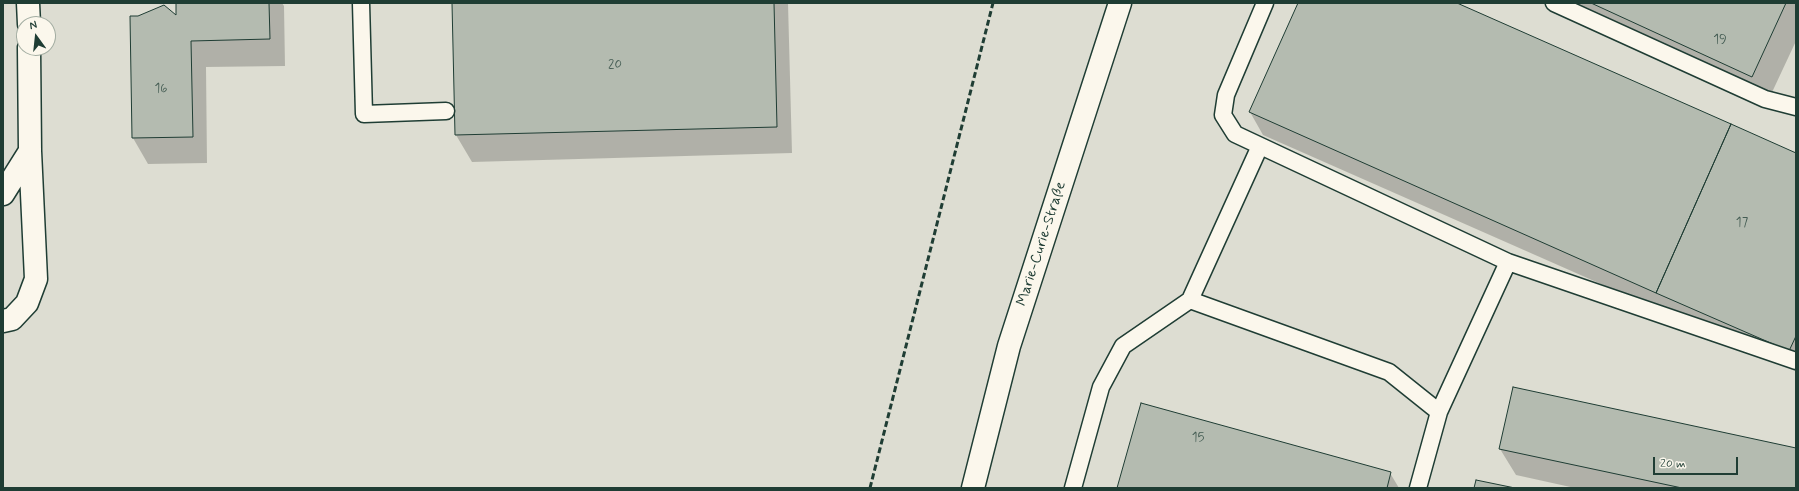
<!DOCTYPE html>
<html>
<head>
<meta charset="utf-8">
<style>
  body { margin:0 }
  #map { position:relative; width:1799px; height:491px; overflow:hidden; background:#eeece1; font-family:Mynerve,sans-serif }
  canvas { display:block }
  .frame { position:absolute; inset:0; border:4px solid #1f3d34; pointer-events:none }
  .north { position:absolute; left:16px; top:16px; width:40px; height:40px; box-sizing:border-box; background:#fbf7ec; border:1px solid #a3ada2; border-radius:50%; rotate:345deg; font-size:11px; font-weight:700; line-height:16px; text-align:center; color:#1f3d34 }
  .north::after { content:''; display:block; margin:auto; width:14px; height:18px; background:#1f3d34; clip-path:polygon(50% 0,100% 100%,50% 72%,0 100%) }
  .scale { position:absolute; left:1653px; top:457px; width:85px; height:18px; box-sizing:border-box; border:2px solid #1f3d34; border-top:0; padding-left:5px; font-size:12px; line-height:14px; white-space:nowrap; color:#1f3d34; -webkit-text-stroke:3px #fbf7ec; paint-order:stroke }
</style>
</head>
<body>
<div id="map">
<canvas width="1799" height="491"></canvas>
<div class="frame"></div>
<div class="north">N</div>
<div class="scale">20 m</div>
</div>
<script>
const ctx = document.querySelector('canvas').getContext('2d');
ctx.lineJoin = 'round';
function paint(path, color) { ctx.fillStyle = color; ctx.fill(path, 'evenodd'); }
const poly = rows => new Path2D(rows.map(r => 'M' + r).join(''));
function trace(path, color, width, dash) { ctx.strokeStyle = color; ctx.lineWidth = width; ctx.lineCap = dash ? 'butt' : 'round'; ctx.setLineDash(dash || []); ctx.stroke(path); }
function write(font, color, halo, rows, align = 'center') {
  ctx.font = font + ' Mynerve,sans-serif'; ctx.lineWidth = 3; ctx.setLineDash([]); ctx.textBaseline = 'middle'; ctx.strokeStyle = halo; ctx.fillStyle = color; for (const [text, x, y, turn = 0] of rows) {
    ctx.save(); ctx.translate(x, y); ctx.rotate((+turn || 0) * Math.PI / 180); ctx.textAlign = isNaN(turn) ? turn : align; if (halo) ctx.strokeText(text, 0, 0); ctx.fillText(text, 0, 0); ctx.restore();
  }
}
paint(poly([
  [3,3,1796,3,1796,488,3,488],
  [24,24,48,24,48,48,24,48]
]), '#ddddd2');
paint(poly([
  [177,3,282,3,284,6,285,66,206,67,207,163,148,164,133,138,178,17],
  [453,3,788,3,792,153,472,162,456,135],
  [1299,3,1455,3,1796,154,1796,370,1263,135,1250,112],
  [1550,3,1796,3,1796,41,1767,103],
  [1500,449,1796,449,1796,488,1575,488,1516,475],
  [1390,473,1399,488,1118,488]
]), '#0003');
const building = poly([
  [176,3,269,3,270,39,191,41,193,137,132,138,130,16,138,16,164,5,176,15,176,3],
  [452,3,774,3,777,127,455,135,452,3],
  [1298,3,1457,3,1731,124,1656,293,1249,112,1298,3],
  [1591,3,1786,3,1752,77,1591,3],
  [1731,124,1796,153,1796,336,1789,351,1656,293,1731,124],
  [1513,387,1796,448,1796,488,1682,488,1499,449,1513,387],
  [1141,403,1391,472,1387,488,1117,488,1141,403],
  [1476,480,1515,488,1474,488,1476,480]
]);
paint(building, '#b4bbb0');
trace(building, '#1f3d34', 1);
const service = poly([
  [361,3,364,114,446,111],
  [1265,3,1226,95,1223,115,1235,134,1508,262],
  [1554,3,1765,99,1796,107],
  [1260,146,1190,300,1389,372,1439,412],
  [1073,488,1101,387,1123,346,1190,300],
  [1418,488,1439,412,1508,262,1796,361]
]);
const minor = poly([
  [28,3,29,24],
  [3,194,30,151],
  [3,321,12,319,27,303,36,279,30,151,29,48]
]);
const secondary = poly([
  [973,488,1009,346,1120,3]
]);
trace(service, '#1f3d34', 19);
trace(minor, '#1f3d34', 25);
trace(secondary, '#1f3d34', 25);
trace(service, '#fbf7ec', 16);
trace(minor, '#fbf7ec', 22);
trace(secondary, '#fbf7ec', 22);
trace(poly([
  [870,488,993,3]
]), '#1f3d34', 3, [6, 3]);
write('13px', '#445c53', null, [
  ["19",1720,40],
  ["20",615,65],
  ["16",161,89],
  ["17",1742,223],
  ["15",1198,438]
]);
write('15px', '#1f3d34', '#fbf7ec', [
  ["Marie-Curie-Straße",1042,244,-72]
]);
</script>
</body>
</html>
